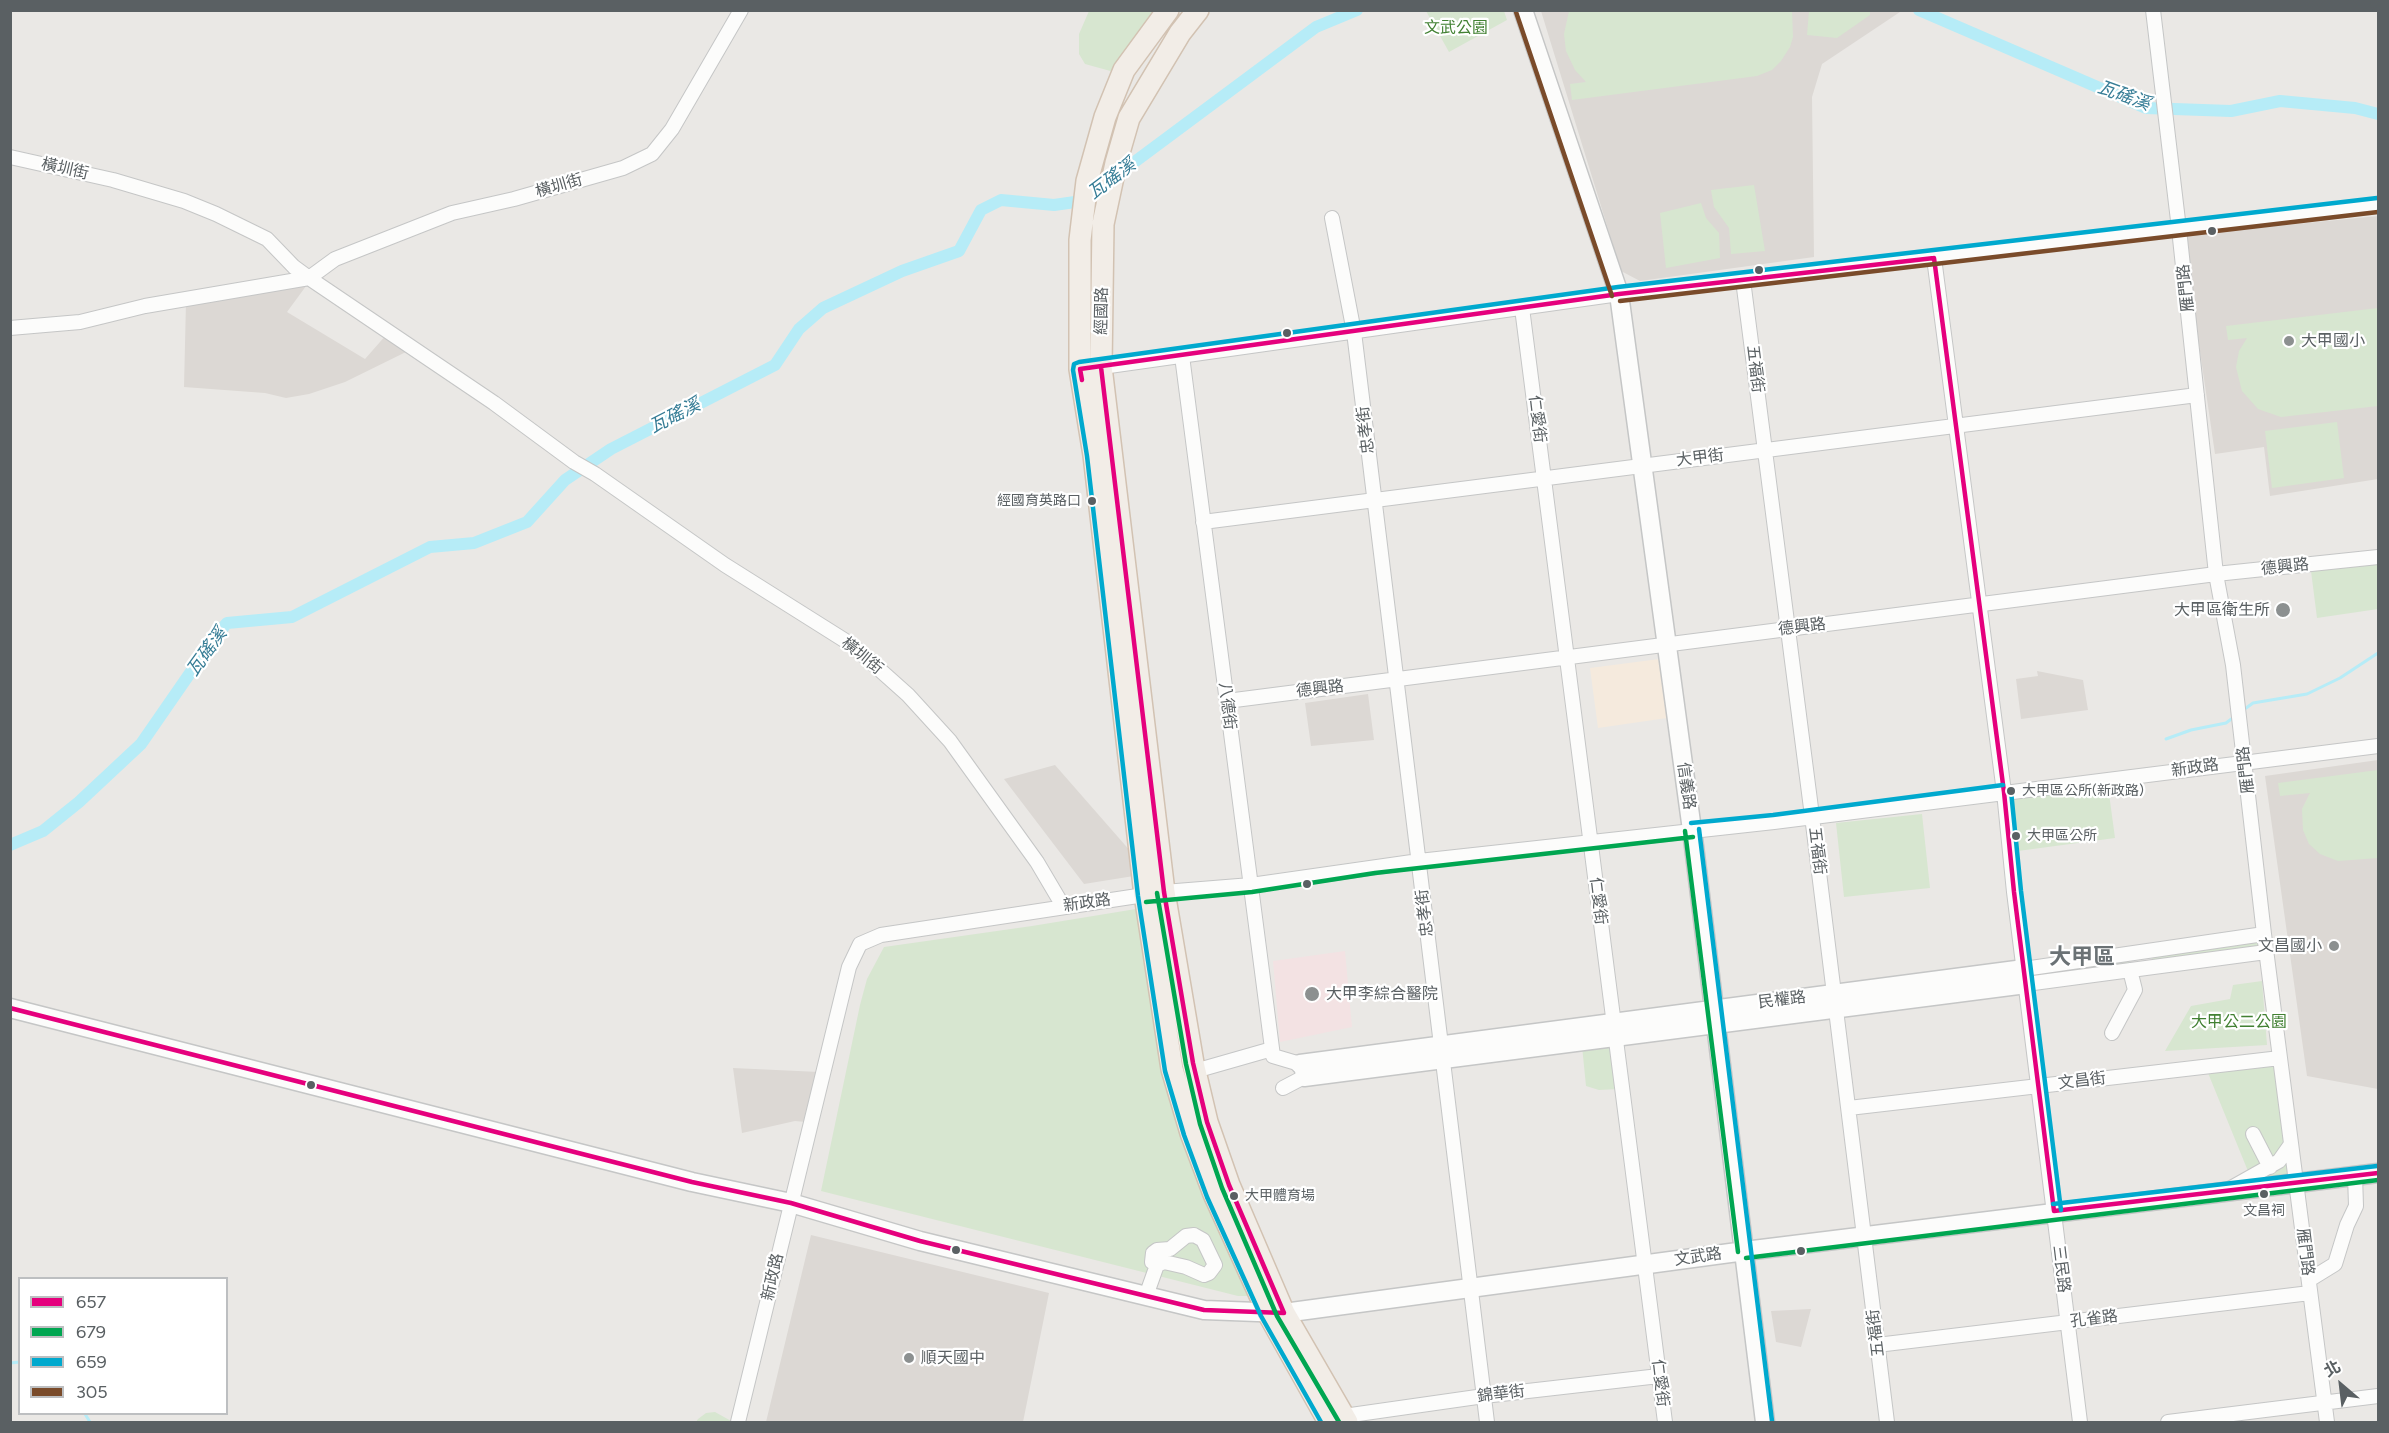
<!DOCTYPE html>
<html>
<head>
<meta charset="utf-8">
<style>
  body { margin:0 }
  #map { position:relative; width:2389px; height:1433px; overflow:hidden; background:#eae8e5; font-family:Figtree,"Noto Sans TC",sans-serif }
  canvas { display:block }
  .frame { position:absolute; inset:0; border:12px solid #5a6063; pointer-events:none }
  .legend { position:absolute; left:18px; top:1277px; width:210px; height:138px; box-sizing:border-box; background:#fff; border:2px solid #bdbfc1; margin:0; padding:8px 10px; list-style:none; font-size:18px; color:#5a6063 }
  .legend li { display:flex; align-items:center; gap:12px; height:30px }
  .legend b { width:30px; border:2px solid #bdbfc1 }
  .north { position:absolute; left:2311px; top:1355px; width:60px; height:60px; -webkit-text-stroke:4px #fff; paint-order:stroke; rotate:332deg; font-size:16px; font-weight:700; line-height:24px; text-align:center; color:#5a6063 }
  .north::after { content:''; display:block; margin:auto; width:21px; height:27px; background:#5a6063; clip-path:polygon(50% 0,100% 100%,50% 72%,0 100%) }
</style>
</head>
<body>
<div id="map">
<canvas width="2389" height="1433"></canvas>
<div class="frame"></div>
<ul class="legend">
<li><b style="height:8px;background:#e5007d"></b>657</li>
<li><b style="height:8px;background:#00a651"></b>679</li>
<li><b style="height:8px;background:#00a9ce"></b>659</li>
<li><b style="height:8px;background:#7a4b2a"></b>305</li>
</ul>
<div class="north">北</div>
</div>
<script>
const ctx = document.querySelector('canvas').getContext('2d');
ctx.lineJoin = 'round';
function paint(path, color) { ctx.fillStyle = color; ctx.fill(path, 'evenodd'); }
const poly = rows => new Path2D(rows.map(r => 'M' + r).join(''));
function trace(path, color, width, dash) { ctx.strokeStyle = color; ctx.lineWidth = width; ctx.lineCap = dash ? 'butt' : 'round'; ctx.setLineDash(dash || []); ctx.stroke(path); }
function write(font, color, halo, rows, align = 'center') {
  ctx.font = font + ' Figtree,"Noto Sans TC",sans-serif'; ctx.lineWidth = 4.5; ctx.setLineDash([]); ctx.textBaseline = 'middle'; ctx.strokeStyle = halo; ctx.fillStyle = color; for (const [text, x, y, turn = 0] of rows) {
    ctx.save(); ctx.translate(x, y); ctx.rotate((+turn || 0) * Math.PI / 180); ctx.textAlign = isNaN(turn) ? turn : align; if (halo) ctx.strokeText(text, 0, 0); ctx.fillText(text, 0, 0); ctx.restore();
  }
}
paint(poly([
  [1667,658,1674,717,1598,728,1590,668]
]), '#f5eadd');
paint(poly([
  [1896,10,1900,12,1822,64,1812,97,1814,257,1640,281,1621,271,1541,11],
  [2378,216,2378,479,2270,496,2264,447,2215,454,2183,235],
  [309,282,287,312,365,359,387,334,410,350,345,382,309,394,286,398,265,393,184,387,186,302],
  [2037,671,2083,680,2088,710,2021,719,2016,679,2038,676],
  [1368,694,1374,740,1311,746,1305,703],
  [2378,760,2378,1089,2307,1076,2265,776],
  [1055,765,1139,861,1140,875,1084,884,1004,779],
  [733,1068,819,1072,806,1122,795,1121,742,1133],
  [811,1235,1049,1293,1023,1422,766,1422],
  [1811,1309,1801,1347,1776,1342,1771,1311]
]), '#dcd8d4');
paint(poly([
  [1345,951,1352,1027,1280,1042,1273,961]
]), '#f3e2e3');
paint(poly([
  [1089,11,1160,11,1114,72,1085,64,1079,54,1079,34],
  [1426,11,1504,11,1507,20,1449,52],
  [1569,11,1792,11,1793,37,1790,47,1781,61,1772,70,1757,76,1572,100,1570,84,1586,82,1575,70,1566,51,1564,34],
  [1809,11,1809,10,1870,11,1870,15,1837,38,1807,35],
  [1754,185,1765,251,1731,254,1729,228,1714,207,1711,190],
  [1701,203,1706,218,1719,233,1720,258,1666,268,1660,213],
  [2378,308,2378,406,2281,417,2258,409,2242,391,2236,367,2239,351,2247,338,2228,340,2226,326],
  [2337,422,2344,478,2272,488,2265,431],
  [2378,562,2378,609,2317,618,2311,571],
  [2378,770,2378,858,2338,861,2320,854,2309,844,2303,830,2302,809,2310,793,2280,796,2278,783],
  [2108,786,2115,838,2018,851,2012,798],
  [1922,814,1930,888,1844,897,1836,823],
  [1142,908,1159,1041,1170,1104,1197,1179,1252,1292,1247,1296,1238,1296,821,1191,860,1005,867,979,884,947,1032,926],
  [2259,937,2261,948,2153,963,2151,952],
  [2129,956,2130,967,2052,978,2050,967],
  [2262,981,2267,1045,2165,1051,2191,1006,2230,999,2233,985],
  [1614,1043,1619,1089,1599,1090,1586,1086,1582,1046],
  [2280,1065,2294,1173,2252,1181,2208,1073],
  [715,1412,733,1422,696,1422,698,1419,706,1413]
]), '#d7e6d0');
trace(poly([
  [2242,711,2253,703,2307,694,2340,678,2378,653],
  [2166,739,2191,730,2226,723,2234,717],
  [10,1363,20,1362],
  [85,1414,90,1422]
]), '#b6ecf7', 3);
trace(poly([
  [1919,10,2146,108,2231,111,2280,101,2355,108,2378,114],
  [10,845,43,831,79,802,141,744,215,637,227,623,292,617,430,547,474,543,527,522,565,480,611,449,775,365,799,329,823,308,902,271,959,251,981,210,1001,200,1054,205,1082,201,1316,27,1357,10]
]), '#b6ecf7', 12);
const street = poly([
  [2153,10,2179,229,2216,574,2233,665,2264,934,2327,1422],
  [10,157,113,180,184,201,216,214,267,239,294,267,309,278,494,403,574,462,595,474,725,565,852,645,908,695,950,741,1037,862,1063,906],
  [1332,218,1354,332,1487,1422],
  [1934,258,2004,792,2014,892,2080,1422],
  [1743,280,1812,816,1887,1422],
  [1522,308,1665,1422],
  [10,328,80,322,145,306,309,278,335,259,452,213,514,199,623,168,652,154,672,129,741,10],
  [1182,356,1273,1056,1300,1064,1304,1077,1283,1088],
  [1095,368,1619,294,2378,205],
  [1203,522,2197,395],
  [1227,701,2216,574,2378,557],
  [2024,969,2264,934],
  [2026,984,2266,952],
  [2112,1033,2135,990,2130,970],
  [1195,1071,1272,1049],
  [1849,1108,2280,1058],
  [2253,1134,2270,1167],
  [2231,1188,2279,1161,2291,1144],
  [1194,1235,1203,1240,1215,1265,1209,1273,1204,1275,1186,1267,1164,1262,1157,1265,1152,1262,1153,1253,1157,1250,1170,1249,1186,1236,1194,1235],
  [2309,1280,2335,1264,2347,1225,2356,1206,2355,1175],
  [1146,1296,1157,1265],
  [1877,1345,2310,1293],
  [1344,1416,1484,1396,1659,1376],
  [738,1422,849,967,860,944,881,935,1164,892,1251,885,1419,861,1774,822,2378,746],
  [2168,1422,2378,1396]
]);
const secondary = poly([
  [1523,10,1619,294,1692,830,1765,1422],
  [10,1008,692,1182,791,1203,920,1241,1204,1310,1284,1313,1745,1251,2378,1173],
  [1300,1064,2024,969],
  [1304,1077,2026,984]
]);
const primary = poly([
  [1168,10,1124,70,1105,117,1087,181,1080,240,1080,369,1094,455,1145,895,1172,1069,1191,1133,1214,1194,1268,1313,1329,1422],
  [1198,10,1180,33,1129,118,1116,163,1103,224,1101,367,1164,892,1193,1063,1207,1122,1229,1185,1284,1313,1347,1422]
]);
trace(street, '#c5c6c6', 16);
trace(secondary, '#c5c6c6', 21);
trace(primary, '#d2c2b2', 24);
trace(street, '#fcfcfb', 14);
trace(secondary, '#fcfcfb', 18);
trace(primary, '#f2ede7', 21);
trace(poly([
  [1934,258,2004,792,2014,892,2054,1211],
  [1082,380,1080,369,1619,294,1934,258],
  [10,1008,692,1182,791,1203,920,1241,1204,1310,1284,1313,1229,1185,1207,1122,1193,1063,1164,892,1101,367],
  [2054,1211,2378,1173]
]), '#e5007d', 4.5);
trace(poly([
  [1685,831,1738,1252],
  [1157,893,1186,1064,1200,1124,1222,1188,1277,1316,1339,1422],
  [1146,902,1252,892,1375,873,1693,837],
  [1746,1258,2378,1180]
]), '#00a651', 4.5);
trace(poly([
  [2011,791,2021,891,2061,1210],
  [1691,823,1773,815,2003,785],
  [1699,829,1772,1421],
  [2053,1204,2377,1166],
  [1321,1422,1261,1316,1207,1197,1184,1135,1165,1071,1138,896,1087,456,1073,370,1074,364,1079,362,1618,287,2377,198]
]), '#00a9ce', 4.5);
trace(poly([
  [1516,12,1612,296],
  [1620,301,2378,212]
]), '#7a4b2a', 4.5);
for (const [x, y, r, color] of [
  [2212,231,5,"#5a6063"],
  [1759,270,5,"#5a6063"],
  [1287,333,5,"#5a6063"],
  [2289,341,6,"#8c9090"],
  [1092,501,5,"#5a6063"],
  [2283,610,8,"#8c9090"],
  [2011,791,5,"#5a6063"],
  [2016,836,5,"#5a6063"],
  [1307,884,5,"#5a6063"],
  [2334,946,6,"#8c9090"],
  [1312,994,8,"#8c9090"],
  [311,1085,5,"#5a6063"],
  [2264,1194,5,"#5a6063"],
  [1234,1196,5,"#5a6063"],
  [956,1250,5,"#5a6063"],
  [1801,1251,5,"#5a6063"],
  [909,1358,6,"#8c9090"]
]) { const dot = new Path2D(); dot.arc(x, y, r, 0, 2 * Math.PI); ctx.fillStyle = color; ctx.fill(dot); trace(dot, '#fff', 2); }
write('14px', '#5a6063', '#fff', [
  ["經國育英路口",1081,501,"right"],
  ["大甲區公所(新政路)",2022,791],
  ["大甲區公所",2027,836],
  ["大甲體育場",1245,1196],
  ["文昌祠",2264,1211,"center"]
], 'left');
write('16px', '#428133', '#fff', [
  ["文武公園",1456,28],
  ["大甲公二公園",2239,1022]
]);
write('16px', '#5a6063', '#fff', [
  ["橫圳街",65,169,13],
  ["橫圳街",559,186,-16],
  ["雁門路",2186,288,-96],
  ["經國路",1102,311,-89],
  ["五福街",1755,369,83],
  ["仁愛街",1537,419,83],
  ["忠孝街",1366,430,-97],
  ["大甲街",1700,458,-7],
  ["德興路",2285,567,-6],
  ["德興路",1802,627,-7],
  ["橫圳街",862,656,39],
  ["德興路",1320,689,-7],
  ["八德街",1227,706,83],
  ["新政路",2195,768,-8],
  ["雁門路",2246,770,-97],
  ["信義路",1686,786,82],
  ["五福街",1817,851,83],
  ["仁愛街",1598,901,83],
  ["新政路",1087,903,-8],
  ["忠孝街",1425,913,-97],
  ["民權路",1782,1000,-7],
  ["文昌街",2082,1081,-7],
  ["雁門路",2305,1252,83],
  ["文武路",1698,1257,-8],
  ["三民路",2061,1269,83],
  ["新政路",773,1277,-77],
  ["孔雀路",2094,1319,-7],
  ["五福街",1876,1333,-97],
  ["仁愛街",1660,1383,83],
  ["錦華街",1501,1394,-7]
]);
write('16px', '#5a6063', '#fff', [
  ["大甲國小",2301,341],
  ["大甲區衛生所",2270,610,"right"],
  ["文昌國小",2322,946,"right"],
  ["大甲李綜合醫院",1326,994],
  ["順天國中",921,1358]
], 'left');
write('italic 18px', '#367d96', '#fff', [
  ["瓦磘溪",2124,96,20],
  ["瓦磘溪",1112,179,-37],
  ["瓦磘溪",675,416,-27],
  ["瓦磘溪",207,652,-54]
]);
write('bold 22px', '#6b7275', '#fff', [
  ["大甲區",2082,958]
]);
</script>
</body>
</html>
